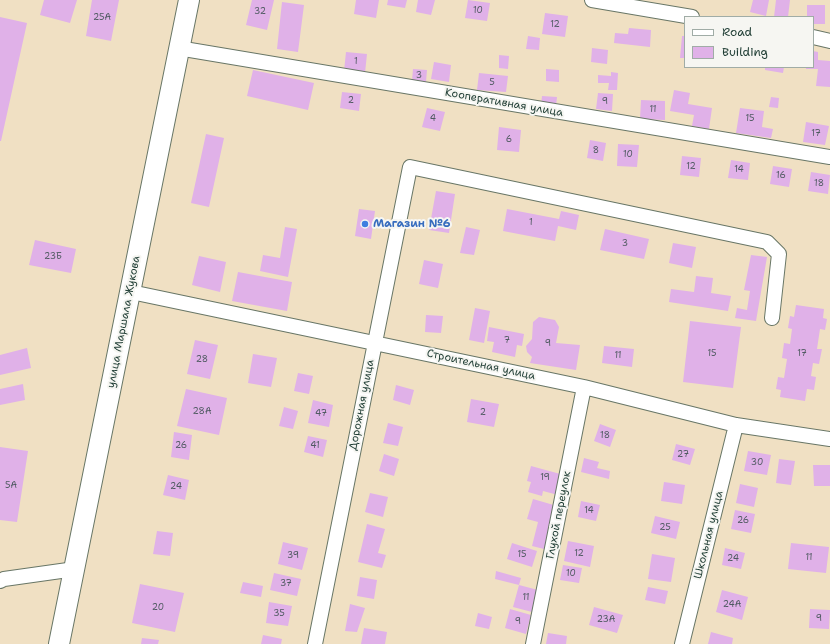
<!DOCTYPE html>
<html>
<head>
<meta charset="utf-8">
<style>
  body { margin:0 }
  #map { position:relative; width:830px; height:644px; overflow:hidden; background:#f0e0c3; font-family:"Shantell Sans",sans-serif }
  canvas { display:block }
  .legend { position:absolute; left:684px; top:16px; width:130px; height:52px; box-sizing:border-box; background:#f6f6f2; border:1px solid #a0aca6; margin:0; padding:5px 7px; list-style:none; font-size:12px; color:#1f3d34 }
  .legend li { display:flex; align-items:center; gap:8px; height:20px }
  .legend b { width:20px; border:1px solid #a0aca6 }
</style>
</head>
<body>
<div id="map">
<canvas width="830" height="644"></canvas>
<ul class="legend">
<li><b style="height:5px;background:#fff"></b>Road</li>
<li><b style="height:11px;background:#e0b1e8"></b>Building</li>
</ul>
</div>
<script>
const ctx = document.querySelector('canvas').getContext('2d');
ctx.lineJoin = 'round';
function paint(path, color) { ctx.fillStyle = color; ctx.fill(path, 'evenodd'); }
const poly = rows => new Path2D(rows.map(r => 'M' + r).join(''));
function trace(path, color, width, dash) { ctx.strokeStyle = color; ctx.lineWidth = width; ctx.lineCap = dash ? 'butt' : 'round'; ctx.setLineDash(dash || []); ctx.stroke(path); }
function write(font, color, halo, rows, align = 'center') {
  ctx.font = font + ' "Shantell Sans",sans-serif'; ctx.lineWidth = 4; ctx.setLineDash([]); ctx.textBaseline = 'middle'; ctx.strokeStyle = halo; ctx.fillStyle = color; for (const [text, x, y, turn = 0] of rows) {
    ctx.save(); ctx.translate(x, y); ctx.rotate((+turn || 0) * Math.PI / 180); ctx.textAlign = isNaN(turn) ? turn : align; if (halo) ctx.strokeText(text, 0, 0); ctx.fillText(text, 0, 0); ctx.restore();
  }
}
paint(poly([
  [44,0,77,0,70,23,40,15],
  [92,0,119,0,111,41,86,36],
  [252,0,274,0,267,30,246,25],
  [356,0,379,0,376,18,354,14],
  [388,0,407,0,405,8,387,5],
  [418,0,435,0,431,15,416,12],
  [468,0,490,3,487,21,465,18],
  [753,0,769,0,766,16,750,12],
  [776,0,790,0,788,17,774,17],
  [282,2,304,5,298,52,277,49],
  [807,5,825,5,825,24,813,24,813,17,807,17],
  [545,13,568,16,565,37,542,34],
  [0,17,27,23,1,141,0,141],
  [629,28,651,30,650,47,614,43,615,33,628,34],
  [528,36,540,38,539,50,526,49],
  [682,36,685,36,685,58,680,58],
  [592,48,608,50,607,64,591,62],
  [813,51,818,52,818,60,830,61,830,87,816,86,818,69,806,69,806,67,813,67],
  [346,52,367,54,365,73,344,71],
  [499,55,509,56,508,69,499,68],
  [434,62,451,65,449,82,431,79],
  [765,67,784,67,783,73,765,70],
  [413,69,427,70,426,82,412,81],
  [546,69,559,70,559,82,546,81],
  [253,70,314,83,308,110,247,96],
  [611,72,618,73,617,90,608,90,609,83,598,83,598,75,611,76],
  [479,73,508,76,506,92,477,90],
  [674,90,690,93,688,104,712,108,709,129,692,126,694,115,670,111],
  [342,92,361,94,359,111,340,108],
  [598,93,613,94,612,111,596,109],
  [542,96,557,97,556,106,541,105],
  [771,97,779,98,778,108,769,107],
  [641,100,665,101,665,120,640,119],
  [427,108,445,112,440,131,422,127],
  [740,108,764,111,762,127,773,129,771,138,736,133],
  [806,122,829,126,825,145,803,142],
  [499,127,521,130,519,152,497,150],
  [206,134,224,138,209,207,191,203],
  [590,140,606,143,603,161,587,158],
  [618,144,639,145,637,167,617,166],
  [682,156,701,158,699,177,680,175],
  [731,160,750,163,748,180,728,178],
  [773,166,792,169,789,187,770,184],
  [811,172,830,175,828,194,808,191],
  [436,191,455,194,449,233,429,230],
  [359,209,375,211,371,239,355,236],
  [507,209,559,219,561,211,579,215,576,230,558,226,555,241,503,231],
  [285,227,297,229,288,277,260,271,263,255,280,258],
  [466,227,480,230,474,255,460,253],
  [605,229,649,239,644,259,600,250],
  [35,240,76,249,71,273,29,265],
  [673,243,696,247,692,268,669,263],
  [751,255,767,257,756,321,735,318,737,308,747,310,750,291,744,290],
  [199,256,226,262,220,292,192,285],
  [424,260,443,264,438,288,419,284],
  [238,272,292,282,287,311,232,301],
  [696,276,713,278,711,293,731,296,728,311,669,302,671,289,694,292],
  [796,305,824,309,823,318,827,319,825,330,820,329,817,349,822,349,819,364,813,363,811,376,816,377,814,390,807,389,805,401,780,397,781,390,776,389,778,377,784,378,787,359,782,358,784,343,790,344,792,329,788,328,790,316,794,317],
  [475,308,490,311,484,343,469,340],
  [426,315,443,316,441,333,425,332],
  [539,317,555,320,559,327,556,343,580,345,576,370,530,363,532,357,527,352,526,346,532,339,533,322],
  [690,321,741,327,733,388,683,382],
  [489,327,524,334,522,346,517,345,515,357,492,352,494,342,487,341],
  [195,340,218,345,210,379,187,374],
  [604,346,634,349,632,367,602,363],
  [27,348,31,368,0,375,0,355],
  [253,354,277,358,271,387,248,383],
  [298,373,313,376,309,394,294,391],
  [23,384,25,400,0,405,0,389],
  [396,385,414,390,410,405,393,400],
  [186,389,227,398,219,435,177,426],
  [471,399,499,404,494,427,467,422],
  [313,400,333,405,329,427,308,423],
  [284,407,298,411,293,429,279,426],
  [388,423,403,427,398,446,383,443],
  [600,424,616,430,610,447,594,441],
  [174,432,192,435,189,460,171,457],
  [308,436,327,440,323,457,304,452],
  [676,444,695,449,690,465,672,460],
  [0,447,28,451,17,522,0,520],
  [748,451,771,455,767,475,744,471],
  [384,454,399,459,394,476,379,471],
  [584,458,599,462,597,468,610,471,609,479,581,472],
  [779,459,795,461,791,485,776,483],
  [813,465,830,465,830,486,814,486],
  [531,466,564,475,558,495,543,491,542,496,528,492,531,482,527,481],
  [168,475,189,480,185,500,163,495],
  [664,482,685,485,682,504,661,501],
  [740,484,758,488,754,507,736,503],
  [370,493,388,497,383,517,365,512],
  [533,499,557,506,544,549,532,546,538,522,527,519],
  [581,501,600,505,596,521,578,517],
  [735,510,755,514,751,533,731,529],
  [655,516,680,522,676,539,651,533],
  [367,524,385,529,378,553,386,555,382,568,358,562],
  [157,531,173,533,170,556,153,554],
  [568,541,594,546,590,567,564,561],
  [283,542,308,548,302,570,278,564],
  [512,543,537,551,532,567,507,559],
  [791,543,829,547,826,573,788,569],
  [725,548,745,553,741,569,722,565],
  [652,554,675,558,671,582,648,579],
  [563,565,582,568,579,583,560,580],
  [496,571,521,578,519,585,495,579],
  [274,573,301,579,297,596,270,590],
  [360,577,377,580,374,599,357,596],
  [243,582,263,586,261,597,240,593],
  [140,584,184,593,175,632,132,623],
  [519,585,538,590,532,612,513,607],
  [648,587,668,591,665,604,645,600],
  [722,590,748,597,742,620,716,612],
  [269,602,292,606,288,626,266,623],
  [350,604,365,608,357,632,345,631],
  [594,607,623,615,617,633,589,625],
  [510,609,531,615,526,634,505,628],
  [810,609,830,610,829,629,809,628],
  [478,613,492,617,489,629,475,626],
  [364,628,387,632,385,644,361,644],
  [711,632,733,638,732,644,708,644],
  [548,633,567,636,566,644,546,644],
  [263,635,282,639,281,644,261,644],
  [142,638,159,640,158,644,141,644]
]), '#e0b1e8');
const minor = poly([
  [592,0,692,17],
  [813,37,830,41],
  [178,48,830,157],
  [131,292,584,387,736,425,830,439],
  [0,581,4,579,75,569],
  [315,644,410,167,767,242,779,254,772,318],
  [533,644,584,387],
  [682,644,736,425]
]);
const secondary = poly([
  [59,644,189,0]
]);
trace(minor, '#687666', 16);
trace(secondary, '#687666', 22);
trace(minor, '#fff', 14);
trace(secondary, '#fff', 20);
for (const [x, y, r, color] of [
  [365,224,4,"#3f7fe0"]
]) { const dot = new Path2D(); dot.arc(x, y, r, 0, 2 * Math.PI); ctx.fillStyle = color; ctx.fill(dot); trace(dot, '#f6f6f2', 1.5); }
write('9px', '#4f5a61', null, [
  ["10",478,11],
  ["32",260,12],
  ["25А",102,18],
  ["12",555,25],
  ["1",356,62],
  ["3",419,76],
  ["5",492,83],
  ["2",351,101],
  ["9",605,102],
  ["11",653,110],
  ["4",433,119],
  ["15",750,119],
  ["17",816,134],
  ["6",509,140],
  ["8",596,151],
  ["10",628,155],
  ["12",691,167],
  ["14",739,170],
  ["16",781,176],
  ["18",819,184],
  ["1",531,223],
  ["3",625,244],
  ["23Б",53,257],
  ["7",507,341],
  ["9",548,344],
  ["15",712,354],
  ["17",802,354],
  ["11",618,356],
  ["28",202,360],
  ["28А",202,412],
  ["2",483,413],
  ["47",321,414],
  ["18",605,436],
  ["26",181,446],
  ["41",315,446],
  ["27",683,455],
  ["30",757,463],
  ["19",545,478],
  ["5А",11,486],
  ["24",176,487],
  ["14",589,511],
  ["26",743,521],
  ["25",665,528],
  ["12",579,554],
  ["15",522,555],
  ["39",293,556],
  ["11",809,558],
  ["24",733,559],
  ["10",571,574],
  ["37",286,584],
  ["11",526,598],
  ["24А",732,605],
  ["20",158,608],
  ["35",279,614],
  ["9",819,619],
  ["23А",606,620],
  ["9",518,622]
]);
write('11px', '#1f3d34', '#f6f6f2', [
  ["Кооперативная улица",504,103,10],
  ["улица Маршала Жукова",124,322,-79],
  ["Строительная улица",481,365,12],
  ["Дорожная улица",362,405,-79],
  ["Глухой переулок",559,515,-79],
  ["Школьная улица",709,535,-76]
]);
write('bold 11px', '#366cbe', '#f6f6f2', [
  ["Магазин №6",373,224]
], 'left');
</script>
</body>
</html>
